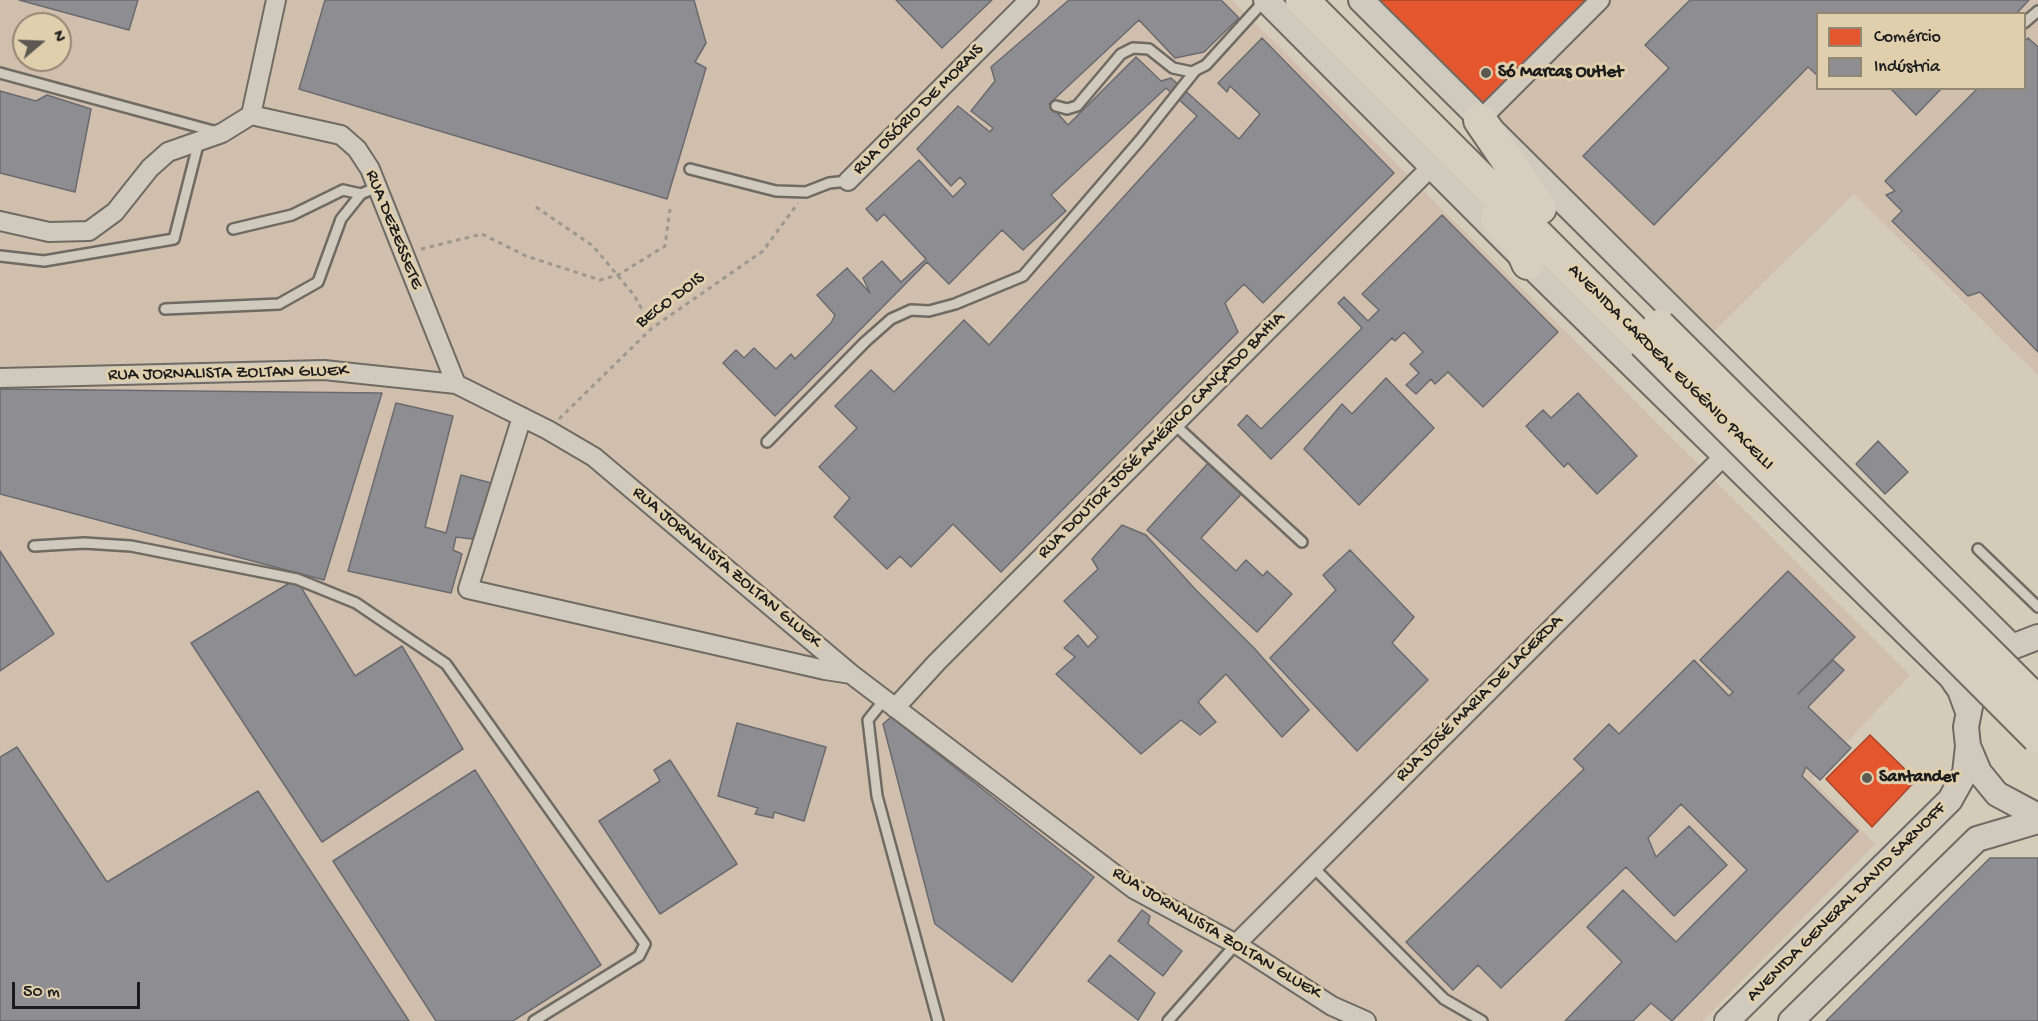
<!DOCTYPE html>
<html>
<head>
<meta charset="utf-8">
<style>
  body { margin:0 }
  #map { position:relative; width:2038px; height:1021px; overflow:hidden; background:#d4cbb9; font-family:"Gochi Hand",sans-serif }
  canvas { display:block }
  .legend { position:absolute; left:1816px; top:12px; width:210px; height:78px; box-sizing:border-box; background:#e0cfad; border:2px solid #928773; margin:0; padding:8px 10px; list-style:none; font-size:18px; color:#1c1c1c }
  .legend li { display:flex; align-items:center; gap:12px; height:30px }
  .legend b { width:30px; border:2px solid #928773 }
  .north { position:absolute; left:12px; top:12px; width:60px; height:60px; box-sizing:border-box; background:#e0cfad; border:2px solid #928773; border-radius:50%; rotate:71deg; font-size:16px; font-weight:700; line-height:24px; text-align:center; color:#1c1c1c }
  .north::after { content:''; display:block; margin:auto; width:21px; height:27px; background:#5c5953; clip-path:polygon(50% 0,100% 100%,50% 72%,0 100%) }
  .scale { position:absolute; left:12px; top:982px; width:128px; height:27px; box-sizing:border-box; border:3px solid #1c1c1c; border-top:0; padding-left:8px; font-size:18px; line-height:21px; white-space:nowrap; color:#1c1c1c; -webkit-text-stroke:4px #e0cfad; paint-order:stroke }
</style>
</head>
<body>
<div id="map">
<canvas width="2038" height="1021"></canvas>
<ul class="legend">
<li><b style="height:16px;background:#e4572e"></b>Comércio</li>
<li><b style="height:16px;background:#8d8d92"></b>Indústria</li>
</ul>
<div class="north">N</div>
<div class="scale">50 m</div>
</div>
<script>
const ctx = document.querySelector('canvas').getContext('2d');
ctx.lineJoin = 'round';
function paint(path, color) { ctx.fillStyle = color; ctx.fill(path, 'evenodd'); }
const poly = rows => new Path2D(rows.map(r => 'M' + r).join(''));
function trace(path, color, width, dash) { ctx.strokeStyle = color; ctx.lineWidth = width; ctx.lineCap = dash ? 'butt' : 'round'; ctx.setLineDash(dash || []); ctx.stroke(path); }
function write(font, color, halo, rows, align = 'center') {
  ctx.font = font + ' "Gochi Hand",sans-serif'; ctx.lineWidth = 6; ctx.setLineDash([]); ctx.textBaseline = 'middle'; ctx.strokeStyle = halo; ctx.fillStyle = color; for (const [text, x, y, turn = 0] of rows) {
    ctx.save(); ctx.translate(x, y); ctx.rotate((+turn || 0) * Math.PI / 180); ctx.textAlign = isNaN(turn) ? turn : align; if (halo) ctx.strokeText(text, 0, 0); ctx.fillText(text, 0, 0); ctx.restore();
  }
}
paint(poly([
  [0,0,1232,0,1910,675,1812,779,1875,844,1703,1021,0,1021],
  [24,24,60,24,60,60,24,60],
  [1375,0,2038,0,2038,375,1854,194,1712,333],
  [1818,14,2024,14,2024,88,1818,88]
]), '#d1bfae');
const shops = poly([
  [1375,0,1599,0,1485,114,1375,0],
  [1870,735,1916,780,1872,827,1826,779,1870,735]
]);
paint(shops, '#e4572e');
trace(shops, '#a84529', 1.5);
const industry = poly([
  [19,0,138,0,129,30,19,0],
  [325,0,694,0,706,43,695,62,706,68,667,199,299,89,325,0],
  [896,0,992,0,942,48,896,0],
  [1069,0,1221,0,1239,18,1204,52,1175,58,1139,20,1049,104,1068,125,1136,57,1161,81,1171,78,1239,139,1260,114,1230,86,1227,92,1218,83,1262,38,1394,173,1263,303,1244,284,1225,303,1238,332,1001,572,953,524,911,567,900,556,887,569,834,517,850,498,819,467,857,428,835,406,871,370,894,392,964,320,989,345,1197,116,1166,88,1051,195,1066,211,1023,250,1002,230,949,284,927,262,775,416,723,363,736,350,744,358,754,348,776,369,791,354,795,359,831,323,835,315,817,295,847,268,870,293,863,278,882,261,901,282,926,259,884,214,877,221,866,209,919,160,953,197,966,184,960,177,951,186,917,149,958,106,990,132,993,128,971,111,995,81,991,67,1069,0],
  [1690,0,2029,0,2016,14,1818,14,1818,76,1808,67,1654,225,1583,156,1669,68,1645,45,1690,0],
  [2028,38,2038,47,2038,352,1980,292,1968,296,1892,221,1902,211,1886,195,1895,191,1885,181,1978,88,2024,88,2024,42,2028,38],
  [1890,88,1942,88,1916,115,1890,88],
  [0,91,36,101,47,95,91,109,75,192,0,173,0,91],
  [1442,215,1558,332,1483,407,1448,372,1435,384,1431,379,1416,394,1406,385,1419,373,1410,364,1423,352,1404,332,1395,341,1392,338,1271,459,1238,425,1247,415,1261,429,1362,328,1338,303,1344,297,1368,321,1379,310,1362,294,1442,215],
  [1386,378,1434,428,1359,505,1304,449,1342,404,1352,414,1386,378],
  [0,389,382,393,324,580,0,494,0,389],
  [1578,393,1637,456,1597,494,1568,463,1564,467,1526,426,1543,410,1551,418,1578,393],
  [396,403,453,416,425,527,446,533,461,475,495,484,480,540,456,537,453,550,462,554,451,593,348,571,396,403],
  [1878,441,1908,472,1885,494,1856,464,1878,441],
  [1211,460,1244,491,1201,538,1236,571,1246,560,1263,576,1267,571,1292,594,1257,632,1147,530,1211,460],
  [1122,525,1146,535,1195,589,1254,648,1309,710,1282,737,1226,674,1198,702,1216,722,1200,735,1181,720,1141,754,1056,674,1075,657,1064,648,1078,635,1088,647,1098,637,1064,601,1098,569,1092,559,1122,525],
  [1350,550,1414,617,1392,643,1428,680,1357,751,1270,658,1336,590,1323,575,1350,550],
  [0,551,54,634,0,671,0,551],
  [1788,571,1855,637,1798,694,1833,660,1844,670,1808,707,1851,748,1820,780,1806,767,1802,776,1858,831,1672,1021,1651,1003,1633,1021,1565,1021,1622,962,1587,927,1623,890,1676,942,1747,870,1681,804,1648,838,1656,857,1689,826,1727,865,1674,916,1626,867,1501,988,1478,965,1453,990,1406,942,1584,769,1574,759,1609,724,1619,734,1694,660,1729,696,1733,692,1700,660,1788,571],
  [296,579,355,676,402,646,463,749,322,842,191,643,296,579],
  [891,717,1094,877,1012,982,935,924,883,724,891,717],
  [737,723,826,747,804,821,774,812,773,818,755,814,758,808,718,796,737,723],
  [17,747,107,882,258,791,409,1021,0,1021,0,757,17,747],
  [670,760,737,864,660,914,599,821,660,781,654,770,670,760],
  [475,770,601,965,513,1021,436,1021,333,861,475,770],
  [1990,858,2038,858,2038,1021,1826,1021,1990,858],
  [1142,910,1150,916,1148,924,1182,951,1163,976,1118,941,1142,910],
  [1110,955,1155,993,1138,1020,1088,981,1110,955]
]);
paint(industry, '#8d8d92');
trace(industry, '#6b6b6f', 1.5);
const service = poly([
  [2024,23,2038,11],
  [0,73,217,132],
  [1056,106,1067,109,1077,106,1121,54,1133,48,1149,49,1173,68,1192,72,1206,65,1265,0],
  [690,169,776,191,806,192,829,183,848,181],
  [233,229,292,215,343,190,361,194],
  [0,256,44,261,174,239,199,141],
  [165,309,279,304,318,282,341,219,361,194,377,187],
  [1174,424,1302,542],
  [767,442,865,342,891,319,911,310,929,311,955,304,1023,276,1140,140,1195,71],
  [34,546,84,543,131,546,297,579,356,603,446,664,645,944,639,956,534,1021],
  [1978,549,2038,607],
  [884,700,868,720,877,796,938,1021],
  [1313,867,1444,999,1482,1021],
  [1168,1021,1236,944]
]);
const minor = poly([
  [251,115,341,135,357,149,370,169,456,384],
  [251,115,276,0],
  [1480,120,1600,0],
  [848,181,1029,0],
  [0,221,49,232,89,231,115,212,150,168,168,152,222,133,251,115],
  [0,378,324,370,456,384,548,430,594,457,851,674,1134,889,1236,944,1332,1006,1366,1021],
  [522,417,468,589,825,670,851,674],
  [895,708,937,662,1432,166],
  [1236,944,1725,455]
]);
const secondary = poly([
  [1266,0,1528,263,1951,677,1960,690,1967,709],
  [1361,0,2012,647],
  [2000,656,2012,647,2038,637],
  [1972,696,1966,727,1968,746,1979,772,1997,794,2038,816],
  [1727,1021,1950,800,1965,773,1968,746],
  [1791,1021,1977,839,2038,821]
]);
const motorway = poly([
  [1302,0,1644,342],
  [1480,120,1540,208],
  [1497,219,1521,247,1528,263]
]);
trace(service, '#6f6b63', 14);
trace(minor, '#6f6b63', 22);
trace(secondary, '#6f6b63', 28);
trace(motorway, '#6f6b63', 36);
trace(poly([
  [536,207,593,246,634,295,652,328],
  [421,249,482,234,526,256,600,280,618,275,665,246,670,209],
  [559,419,652,328,763,251,798,203]
]), '#9d988e', 3, [4.5, 4.5]);
trace(service, '#d0c9bd', 9);
trace(minor, '#d0c9bd', 18);
trace(secondary, '#d0c9bd', 24);
trace(motorway, '#d7cebf', 32);
const motorwayBridge = poly([
  [1659,326,2038,703],
  [1644,342,2038,737]
]);
trace(motorwayBridge, '#6f6b63', 36, []);
trace(motorwayBridge, '#d7cebf', 32);
for (const [x, y, r, color] of [
  [1486,73,6,"#5c5953"],
  [1867,778,6,"#5c5953"]
]) { const dot = new Path2D(); dot.arc(x, y, r, 0, 2 * Math.PI); ctx.fillStyle = color; ctx.fill(dot); trace(dot, '#e0cfad', 2); }
write('bold 18px', '#1c1c1c', '#e0cfad', [
  ["Só Marcas Outlet",1498,73],
  ["Santander",1879,778]
], 'left');
write('18px', '#1c1c1c', '#e0cfad', [
  ["RUA OSÓRIO DE MORAIS",919,110,-45],
  ["RUA DEZESSETE",393,230,68],
  ["BECO DOIS",671,301,-37],
  ["AVENIDA CARDEAL EUGÊNIO PACELLI",1670,368,45],
  ["RUA JORNALISTA ZOLTAN GLUEK",228,374,-1],
  ["RUA DOUTOR JOSÉ AMÉRICO CANÇADO BAHIA",1162,436,-45],
  ["RUA JORNALISTA ZOLTAN GLUEK",726,568,40],
  ["RUA JOSÉ MARIA DE LACERDA",1480,699,-45],
  ["AVENIDA GENERAL DAVID SARNOFF",1847,903,-45],
  ["RUA JORNALISTA ZOLTAN GLUEK",1216,934,31]
]);
</script>
</body>
</html>
